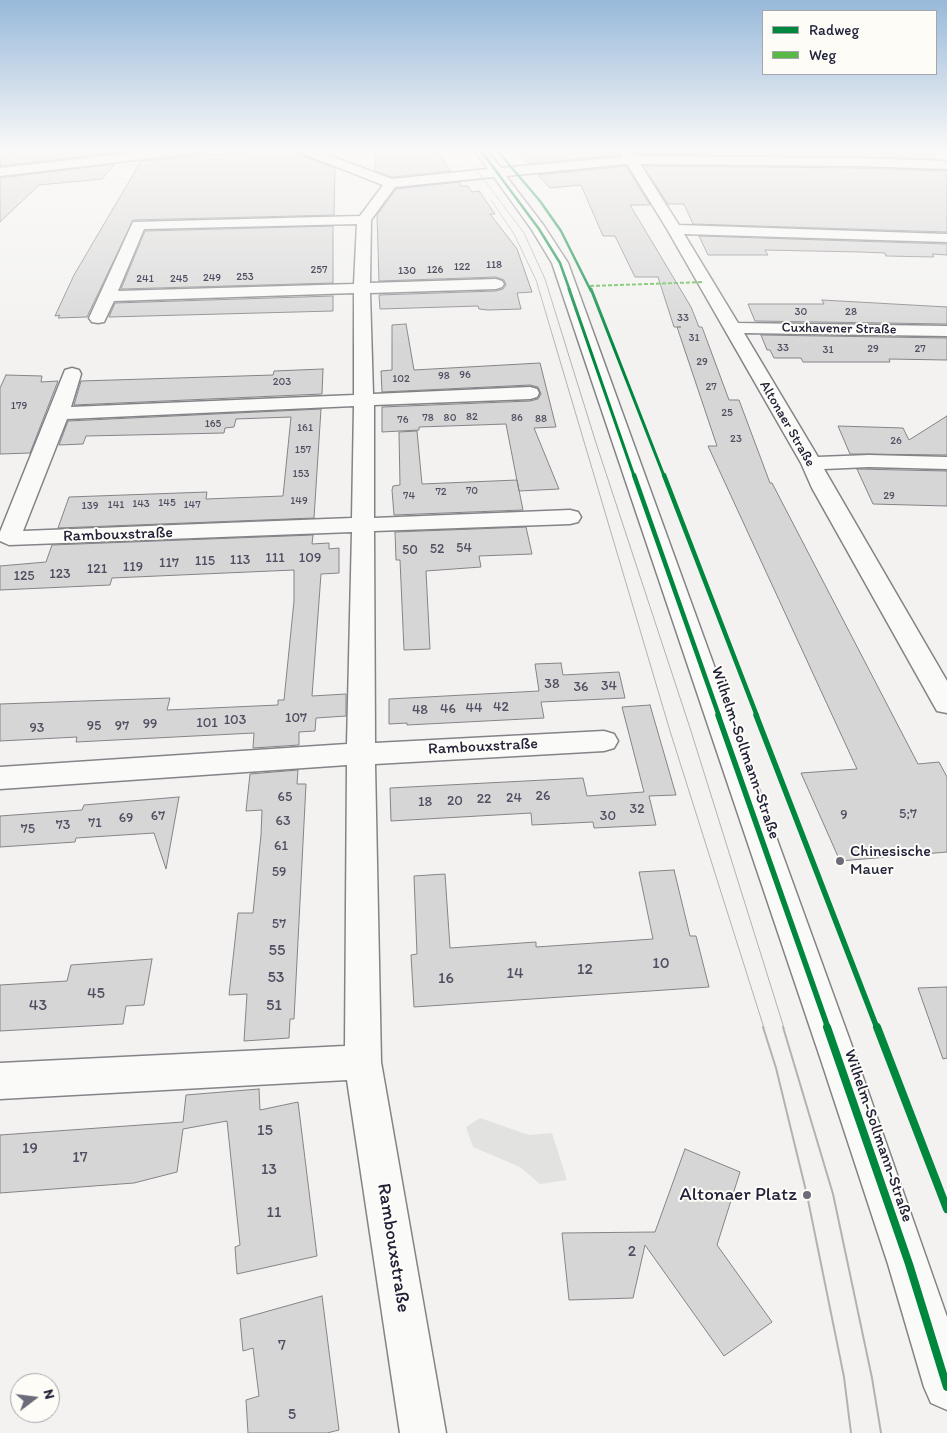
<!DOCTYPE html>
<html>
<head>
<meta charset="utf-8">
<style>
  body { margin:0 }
  #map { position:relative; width:947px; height:1433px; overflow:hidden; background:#f3f2f0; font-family:Itim,sans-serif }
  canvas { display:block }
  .legend { position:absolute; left:762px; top:10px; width:175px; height:65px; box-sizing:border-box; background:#fdfcf7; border:1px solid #a5a5ac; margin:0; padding:6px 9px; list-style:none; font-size:15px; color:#22223b }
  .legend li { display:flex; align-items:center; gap:10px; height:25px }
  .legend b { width:25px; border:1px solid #a5a5ac }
  .north { position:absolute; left:10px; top:1373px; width:50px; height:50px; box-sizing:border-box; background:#fdfcf7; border:1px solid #a5a5ac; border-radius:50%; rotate:75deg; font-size:14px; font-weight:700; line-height:20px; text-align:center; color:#22223b }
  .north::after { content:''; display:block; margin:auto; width:18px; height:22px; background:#6b6b7a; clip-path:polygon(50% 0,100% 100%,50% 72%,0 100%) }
</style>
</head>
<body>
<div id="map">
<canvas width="947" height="1433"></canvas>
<ul class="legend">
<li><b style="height:6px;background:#00873e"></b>Radweg</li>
<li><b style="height:6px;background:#58b947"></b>Weg</li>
</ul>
<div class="north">N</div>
</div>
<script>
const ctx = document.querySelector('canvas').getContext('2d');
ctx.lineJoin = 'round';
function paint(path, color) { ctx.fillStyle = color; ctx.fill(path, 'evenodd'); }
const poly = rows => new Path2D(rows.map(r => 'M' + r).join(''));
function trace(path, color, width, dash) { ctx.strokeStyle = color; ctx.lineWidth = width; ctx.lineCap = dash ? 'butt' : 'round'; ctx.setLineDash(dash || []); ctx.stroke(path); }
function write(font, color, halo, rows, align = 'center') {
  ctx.font = font + ' Itim,sans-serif'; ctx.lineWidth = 4; ctx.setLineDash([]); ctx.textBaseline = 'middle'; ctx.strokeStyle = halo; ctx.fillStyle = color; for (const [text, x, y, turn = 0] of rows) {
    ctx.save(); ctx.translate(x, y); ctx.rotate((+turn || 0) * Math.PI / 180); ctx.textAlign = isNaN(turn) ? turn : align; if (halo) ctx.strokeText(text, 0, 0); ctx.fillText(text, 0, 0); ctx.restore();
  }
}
paint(poly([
  [480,1118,529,1135,552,1133,567,1180,540,1184,520,1167,473,1147,466,1127]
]), '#e2e2e1');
const building = poly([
  [55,148,115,148,115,153,0,166,2,153,55,148],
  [292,148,295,153,335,168,334,215,133,220,87,317,58,318,60,315,55,316,74,275,141,161,292,148],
  [375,148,435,148,451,171,392,177,375,171,375,148],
  [513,148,617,148,620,155,528,164,513,148],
  [631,148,924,148,937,159,636,154,631,148],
  [115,164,102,179,39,185,0,222,0,178,115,164],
  [626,166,650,205,630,205,691,307,699,327,702,327,729,400,739,400,770,483,772,483,918,764,939,762,947,777,947,852,840,861,801,773,857,769,708,446,717,446,677,327,681,327,674,327,658,277,635,277,615,236,603,236,581,185,550,188,538,175,626,166],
  [643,166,857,168,947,171,947,232,693,224,684,204,668,204,643,166],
  [459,182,461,186,468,186,472,192,479,191,495,214,490,214,517,249,532,292,517,293,521,309,488,310,479,309,478,306,380,309,379,295,496,291,503,289,506,285,504,280,496,277,379,281,377,215,396,189,459,182],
  [333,226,333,283,121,289,145,231,333,226],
  [699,236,947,244,947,255,932,254,934,257,886,256,885,253,860,252,765,250,768,255,708,255,699,236],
  [333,296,333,311,109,317,115,303,333,296],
  [822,300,947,307,947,324,755,321,748,304,824,304,822,300],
  [406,324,414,370,540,363,556,427,534,428,559,489,519,491,506,424,419,427,419,430,382,432,382,407,530,401,538,399,541,394,538,387,530,385,382,392,381,371,392,370,392,325,406,324],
  [761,335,947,338,947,360,889,359,890,362,803,362,801,358,774,358,770,350,767,350,761,335],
  [323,369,322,394,74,405,81,381,273,375,274,371,323,369],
  [6,375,42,376,41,382,58,381,30,453,0,454,0,388,6,375],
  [321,409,314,518,58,528,69,497,207,492,206,499,283,496,291,417,236,419,234,427,225,428,224,433,86,436,83,444,59,445,68,421,321,409],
  [947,416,947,455,850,454,838,426,903,428,909,440,947,416],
  [417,431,422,484,517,480,523,510,394,515,392,490,393,486,400,485,399,432,417,431],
  [857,469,947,471,947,506,873,504,857,469],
  [526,527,532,554,479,556,481,567,426,571,430,649,404,650,400,560,396,560,395,532,526,527],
  [313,535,312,544,329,543,329,549,339,548,339,573,321,574,312,696,346,694,346,716,316,718,315,731,299,732,299,745,253,748,254,733,76,742,77,737,0,741,0,704,170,698,167,710,278,705,278,700,284,700,294,601,294,570,112,578,110,585,0,590,0,566,46,562,52,545,313,535],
  [561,663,563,675,619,672,625,698,541,702,544,718,407,725,407,723,389,724,389,699,539,691,535,664,561,663],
  [650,705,676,795,649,796,656,825,594,828,593,822,532,825,531,813,391,821,390,788,583,778,587,796,644,792,622,707,650,705],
  [298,770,297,784,306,784,294,1019,290,1019,289,1038,244,1041,247,994,229,995,238,913,253,913,261,835,262,810,246,811,250,774,298,770],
  [179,797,166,869,154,833,76,838,75,842,0,847,0,816,82,810,84,805,179,797],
  [674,870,690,936,696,936,709,987,414,1007,411,955,417,954,414,876,445,874,450,948,536,942,536,947,653,939,639,872,674,870],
  [152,959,144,1005,126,1006,123,1024,0,1031,0,985,67,981,71,965,152,959],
  [947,987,947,1058,943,1059,918,988,947,987],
  [259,1089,260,1110,298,1102,317,1256,237,1274,235,1247,240,1245,227,1121,183,1129,177,1172,134,1183,0,1193,0,1135,183,1122,186,1095,259,1089],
  [685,1149,740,1172,717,1245,772,1322,724,1356,645,1245,633,1298,569,1300,562,1233,655,1232,685,1149],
  [322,1296,339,1430,327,1433,248,1433,246,1400,259,1396,253,1348,243,1351,240,1319,322,1296]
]);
paint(building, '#d7d6d6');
trace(building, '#848488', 1);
const minor = poly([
  [175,148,210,148,204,152,0,176,0,168,175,148],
  [294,148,310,148,392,179,488,169,473,148,485,148,501,168,623,157,619,148,629,148,635,156,857,158,947,161,947,169,857,166,640,164,679,225,947,234,947,242,684,234,738,323,947,326,947,336,744,333,818,457,869,455,947,457,947,469,869,467,824,469,947,681,947,713,937,711,933,704,812,488,801,463,667,229,627,164,506,176,544,226,568,263,857,1060,947,1317,947,1410,931,1403,924,1387,888,1264,821,1060,552,263,532,230,494,177,395,187,371,220,370,283,496,279,502,281,504,284,502,287,496,289,370,293,373,394,530,387,537,389,539,393,537,397,530,399,374,405,374,518,570,510,578,512,581,517,578,522,570,524,374,531,375,743,604,731,614,734,618,741,614,748,604,751,375,764,381,1062,446,1433,400,1433,347,1080,0,1099,0,1063,345,1046,347,765,0,789,0,767,347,744,352,532,9,545,0,541,0,532,65,370,72,368,79,370,81,374,71,407,354,395,354,293,114,301,104,322,98,323,92,322,89,318,133,222,360,216,383,185,296,151,294,148],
  [357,224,354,284,118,291,144,229,357,224],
  [354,406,352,518,23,531,67,419,354,406]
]);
trace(minor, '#848488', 3);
paint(minor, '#fafaf8');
trace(poly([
  [460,148,524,233,545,279,596,443,690,728,784,1028],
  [491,200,514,234,536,280,670,731,764,1028]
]), '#b2b2b4', 1);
trace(poly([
  [763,1027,776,1068,807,1195,844,1377,851,1433],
  [783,1027,833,1194,872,1378,881,1433]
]), '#b2b2b4', 2);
trace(poly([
  [590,286,704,282]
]), '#58b947', 2, [4, 2]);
trace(poly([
  [479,148,539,229,560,263,570,291],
  [495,148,540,201,561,231,591,291]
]), '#00873e', 2.5);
trace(poly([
  [569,289,634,476],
  [591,289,664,476]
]), '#00873e', 3);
trace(poly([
  [634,475,719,716],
  [664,475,757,716]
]), '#00873e', 4.5);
trace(poly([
  [718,715,828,1028],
  [756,715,877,1028]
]), '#00873e', 5.5);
trace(poly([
  [827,1027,909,1264,947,1387],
  [877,1027,947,1209]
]), '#00873e', 8);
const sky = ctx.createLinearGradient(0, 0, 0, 348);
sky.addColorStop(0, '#98b9da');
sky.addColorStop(0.43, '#faf9f8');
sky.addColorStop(1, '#faf9f800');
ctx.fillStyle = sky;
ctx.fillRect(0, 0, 947, 348);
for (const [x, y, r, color] of [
  [840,861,5,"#6b6b7a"],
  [807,1195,5,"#6b6b7a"]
]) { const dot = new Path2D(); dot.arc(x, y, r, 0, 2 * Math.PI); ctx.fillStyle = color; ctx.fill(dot); trace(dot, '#fdfcf7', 2); }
write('11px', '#4f4f62', null, [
  ["118",494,265],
  ["122",462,267],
  ["257",319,270],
  ["126",435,270],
  ["130",407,271],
  ["253",245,277],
  ["249",212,278],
  ["241",145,279],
  ["245",179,279],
  ["30",801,312],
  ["28",851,312],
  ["33",683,318],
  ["31",694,338],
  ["33",783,348],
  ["29",873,349],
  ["27",920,349],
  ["31",828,350],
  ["29",702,362],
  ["96",465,375],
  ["98",444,376],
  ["102",401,379],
  ["203",282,382],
  ["27",711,387],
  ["179",19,406],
  ["25",727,413],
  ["82",472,417],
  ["78",428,418],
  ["80",450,418],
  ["86",517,418],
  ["88",541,419],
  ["76",403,420],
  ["165",213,424],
  ["161",305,428],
  ["23",736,439],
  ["26",896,441],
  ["157",303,450],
  ["153",301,474],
  ["70",472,491],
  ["72",441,492],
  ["74",409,496],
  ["29",889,496],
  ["149",299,501],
  ["145",167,503],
  ["143",141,504],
  ["141",116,505],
  ["147",192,505],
  ["139",90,506]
]);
write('14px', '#22223b', '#fdfcf7', [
  ["Cuxhavener Straße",839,329,1],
  ["Altonaer Straße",787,424,60]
]);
write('14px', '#4f4f62', null, [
  ["54",464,548],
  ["52",437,549],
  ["50",410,550],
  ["111",275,558],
  ["109",310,558],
  ["113",240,560],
  ["115",205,561],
  ["117",169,563],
  ["119",133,567],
  ["121",97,569],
  ["123",60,574],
  ["125",24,576],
  ["38",552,684],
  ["34",609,686],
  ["36",581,687],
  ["42",501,707],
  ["44",474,708],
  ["46",448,709],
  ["48",420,710],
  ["107",296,718],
  ["103",235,720],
  ["101",207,723],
  ["99",150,724],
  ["95",94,726],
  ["97",122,726],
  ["93",37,728],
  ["26",543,796],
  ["65",285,797],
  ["24",514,798],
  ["22",484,799],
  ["20",455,801],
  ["18",425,802],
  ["32",637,809],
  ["5;7",908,814],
  ["9",844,815],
  ["67",158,816],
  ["30",608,816],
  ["69",126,818],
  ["63",283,821],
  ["71",95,823],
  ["73",63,825],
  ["75",28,829],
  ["61",281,846],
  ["59",279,872],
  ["57",279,924]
]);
write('16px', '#22223b', '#fdfcf7', [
  ["Rambouxstraße",118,535,-2],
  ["Rambouxstraße",483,747,-3],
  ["Wilhelm-Sollmann-Straße",745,753,71],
  ["Wilhelm-Sollmann-Straße",878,1136,71]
]);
write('16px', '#22223b', '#fdfcf7', [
  ["Chinesische",850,852],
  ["Mauer",850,870]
], 'left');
write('16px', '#4f4f62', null, [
  ["55",277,951],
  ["10",661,964],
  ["12",585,970],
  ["14",515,974],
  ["53",276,978],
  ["16",446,979],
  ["45",96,994],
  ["43",38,1006],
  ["51",274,1006],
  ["15",265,1131],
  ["19",30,1149],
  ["17",80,1158],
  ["13",269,1170],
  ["11",274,1213],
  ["2",632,1252],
  ["7",282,1346],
  ["5",292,1415]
]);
write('19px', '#22223b', '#fdfcf7', [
  ["Altonaer Platz",797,1195]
], 'right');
write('19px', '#22223b', '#fdfcf7', [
  ["Rambouxstraße",393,1248,81]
]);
</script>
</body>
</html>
